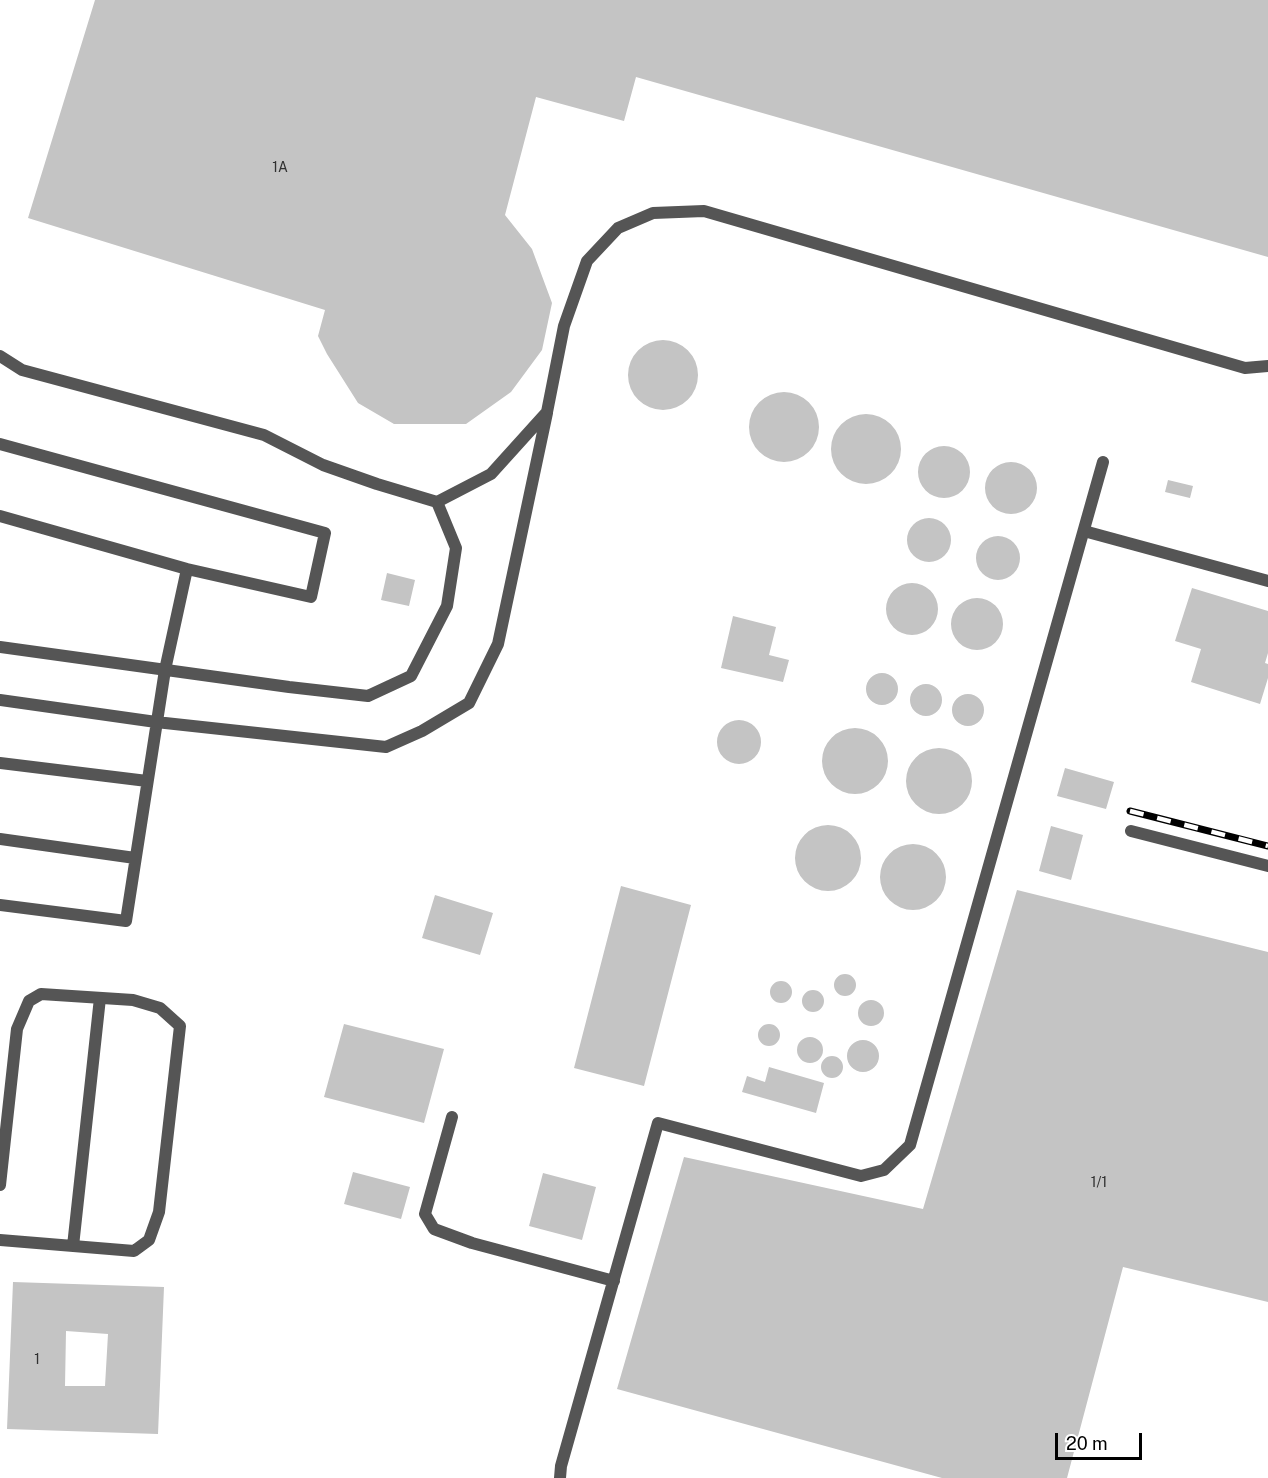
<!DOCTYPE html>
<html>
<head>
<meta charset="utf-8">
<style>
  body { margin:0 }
  #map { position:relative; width:1268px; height:1478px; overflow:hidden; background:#fff; font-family:"Public Sans",sans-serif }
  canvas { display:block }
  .scale { position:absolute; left:1055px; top:1433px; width:87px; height:27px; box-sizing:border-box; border:3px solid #000; border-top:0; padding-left:8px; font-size:18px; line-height:21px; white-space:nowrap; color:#000; -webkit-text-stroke:4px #fff; paint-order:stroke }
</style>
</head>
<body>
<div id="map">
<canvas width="1268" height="1478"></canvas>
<div class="scale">20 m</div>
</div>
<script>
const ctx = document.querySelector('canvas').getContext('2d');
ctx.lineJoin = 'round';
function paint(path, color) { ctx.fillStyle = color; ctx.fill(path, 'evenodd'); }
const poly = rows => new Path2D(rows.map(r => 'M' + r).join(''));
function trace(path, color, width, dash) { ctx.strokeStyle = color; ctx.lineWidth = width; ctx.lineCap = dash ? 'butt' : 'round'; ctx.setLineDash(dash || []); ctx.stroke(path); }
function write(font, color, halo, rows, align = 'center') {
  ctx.font = font + ' "Public Sans",sans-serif'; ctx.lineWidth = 6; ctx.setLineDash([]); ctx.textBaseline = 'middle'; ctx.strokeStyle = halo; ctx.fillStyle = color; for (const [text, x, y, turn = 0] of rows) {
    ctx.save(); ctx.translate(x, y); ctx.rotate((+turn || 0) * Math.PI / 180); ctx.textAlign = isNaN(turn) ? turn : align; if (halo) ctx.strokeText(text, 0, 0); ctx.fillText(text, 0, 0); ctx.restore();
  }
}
paint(poly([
  [95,0,1268,0,1268,257,636,77,624,121,536,97,505,215,532,249,552,303,542,350,511,392,466,424,394,424,358,403,327,354,318,336,325,310,28,218],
  '628 375a35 35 0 1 1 70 0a35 35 0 1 1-70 0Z',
  '749 427a35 35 0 1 1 70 0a35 35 0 1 1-70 0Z',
  '831 449a35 35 0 1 1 70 0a35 35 0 1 1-70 0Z',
  '918 472a26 26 0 1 1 52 0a26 26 0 1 1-52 0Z',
  '985 488a26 26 0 1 1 52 0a26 26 0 1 1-52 0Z',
  [1168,480,1193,486,1190,498,1165,492],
  '907 540a22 22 0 1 1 44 0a22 22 0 1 1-44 0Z',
  '976 558a22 22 0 1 1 44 0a22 22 0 1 1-44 0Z',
  [387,573,415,580,409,606,381,600],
  '886 609a26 26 0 1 1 52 0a26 26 0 1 1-52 0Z',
  [1192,588,1268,611,1268,653,1265,663,1268,664,1268,678,1260,704,1191,682,1201,649,1175,641],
  '951 624a26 26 0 1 1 52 0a26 26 0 1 1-52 0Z',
  [733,616,776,627,769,655,789,660,783,682,721,668],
  '866 689a16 16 0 1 1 32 0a16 16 0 1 1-32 0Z',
  '910 700a16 16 0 1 1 32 0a16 16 0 1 1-32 0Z',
  '952 710a16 16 0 1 1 32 0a16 16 0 1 1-32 0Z',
  '717 742a22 22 0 1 1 44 0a22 22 0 1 1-44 0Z',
  '822 761a33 33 0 1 1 66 0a33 33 0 1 1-66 0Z',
  '906 781a33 33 0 1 1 66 0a33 33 0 1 1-66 0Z',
  [1065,768,1114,782,1106,809,1057,796],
  '795 858a33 33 0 1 1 66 0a33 33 0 1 1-66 0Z',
  [1051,826,1083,835,1071,880,1039,871],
  '880 877a33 33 0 1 1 66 0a33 33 0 1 1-66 0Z',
  [621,886,691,905,644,1086,574,1068],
  [1017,890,1268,952,1268,1302,1123,1267,1067,1478,942,1478,617,1389,684,1157,923,1209],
  [435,895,493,913,480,955,422,938],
  '834 985a11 11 0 1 1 22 0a11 11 0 1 1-22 0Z',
  '770 992a11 11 0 1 1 22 0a11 11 0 1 1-22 0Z',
  '802 1001a11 11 0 1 1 22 0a11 11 0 1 1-22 0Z',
  '858 1013a13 13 0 1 1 26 0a13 13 0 1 1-26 0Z',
  [344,1024,444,1049,424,1123,324,1097],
  '758 1035a11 11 0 1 1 22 0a11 11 0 1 1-22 0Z',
  '797 1050a13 13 0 1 1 26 0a13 13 0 1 1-26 0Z',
  '847 1056a16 16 0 1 1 32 0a16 16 0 1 1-32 0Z',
  '821 1067a11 11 0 1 1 22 0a11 11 0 1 1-22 0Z',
  [769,1067,824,1083,816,1113,742,1092,747,1076,765,1082],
  [353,1172,410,1187,401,1219,344,1204],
  [543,1173,596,1187,582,1240,529,1226],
  [13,1282,164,1287,158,1434,7,1429],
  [66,1331,108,1334,105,1386,65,1386]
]), '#c4c4c4');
trace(poly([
  [0,356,22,370,264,435,323,465,377,484,437,502,491,474,547,412,564,326,587,261,618,228,653,213,704,211,1245,368,1268,366],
  [0,444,325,533,311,597,187,569,0,516],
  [1084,531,1268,581],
  [0,647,289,687,368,696,411,676,447,606,456,548,437,502],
  [0,700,156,722,386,747,422,731,469,703,498,644,547,413],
  [0,763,147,781],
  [1131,831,1268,866],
  [0,839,135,858],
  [0,905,126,921,165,670,187,569],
  [452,1117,425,1214,434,1229,472,1243,614,1281],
  [0,1185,17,1029,29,1001,41,994,133,1000,160,1008,180,1026,159,1212,149,1240,134,1251,0,1240],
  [73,1246,100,998],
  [560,1478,561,1466,658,1123,861,1176,884,1170,910,1145,1103,462]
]), '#555', 12);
const rail = poly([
  [1130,811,1268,846]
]);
trace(rail, '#000', 7);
trace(rail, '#fff', 4.5, [14]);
write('14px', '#313131', null, [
  ["1A",280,168],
  ["1/1",1099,1183],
  ["1",37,1360]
]);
</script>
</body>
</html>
